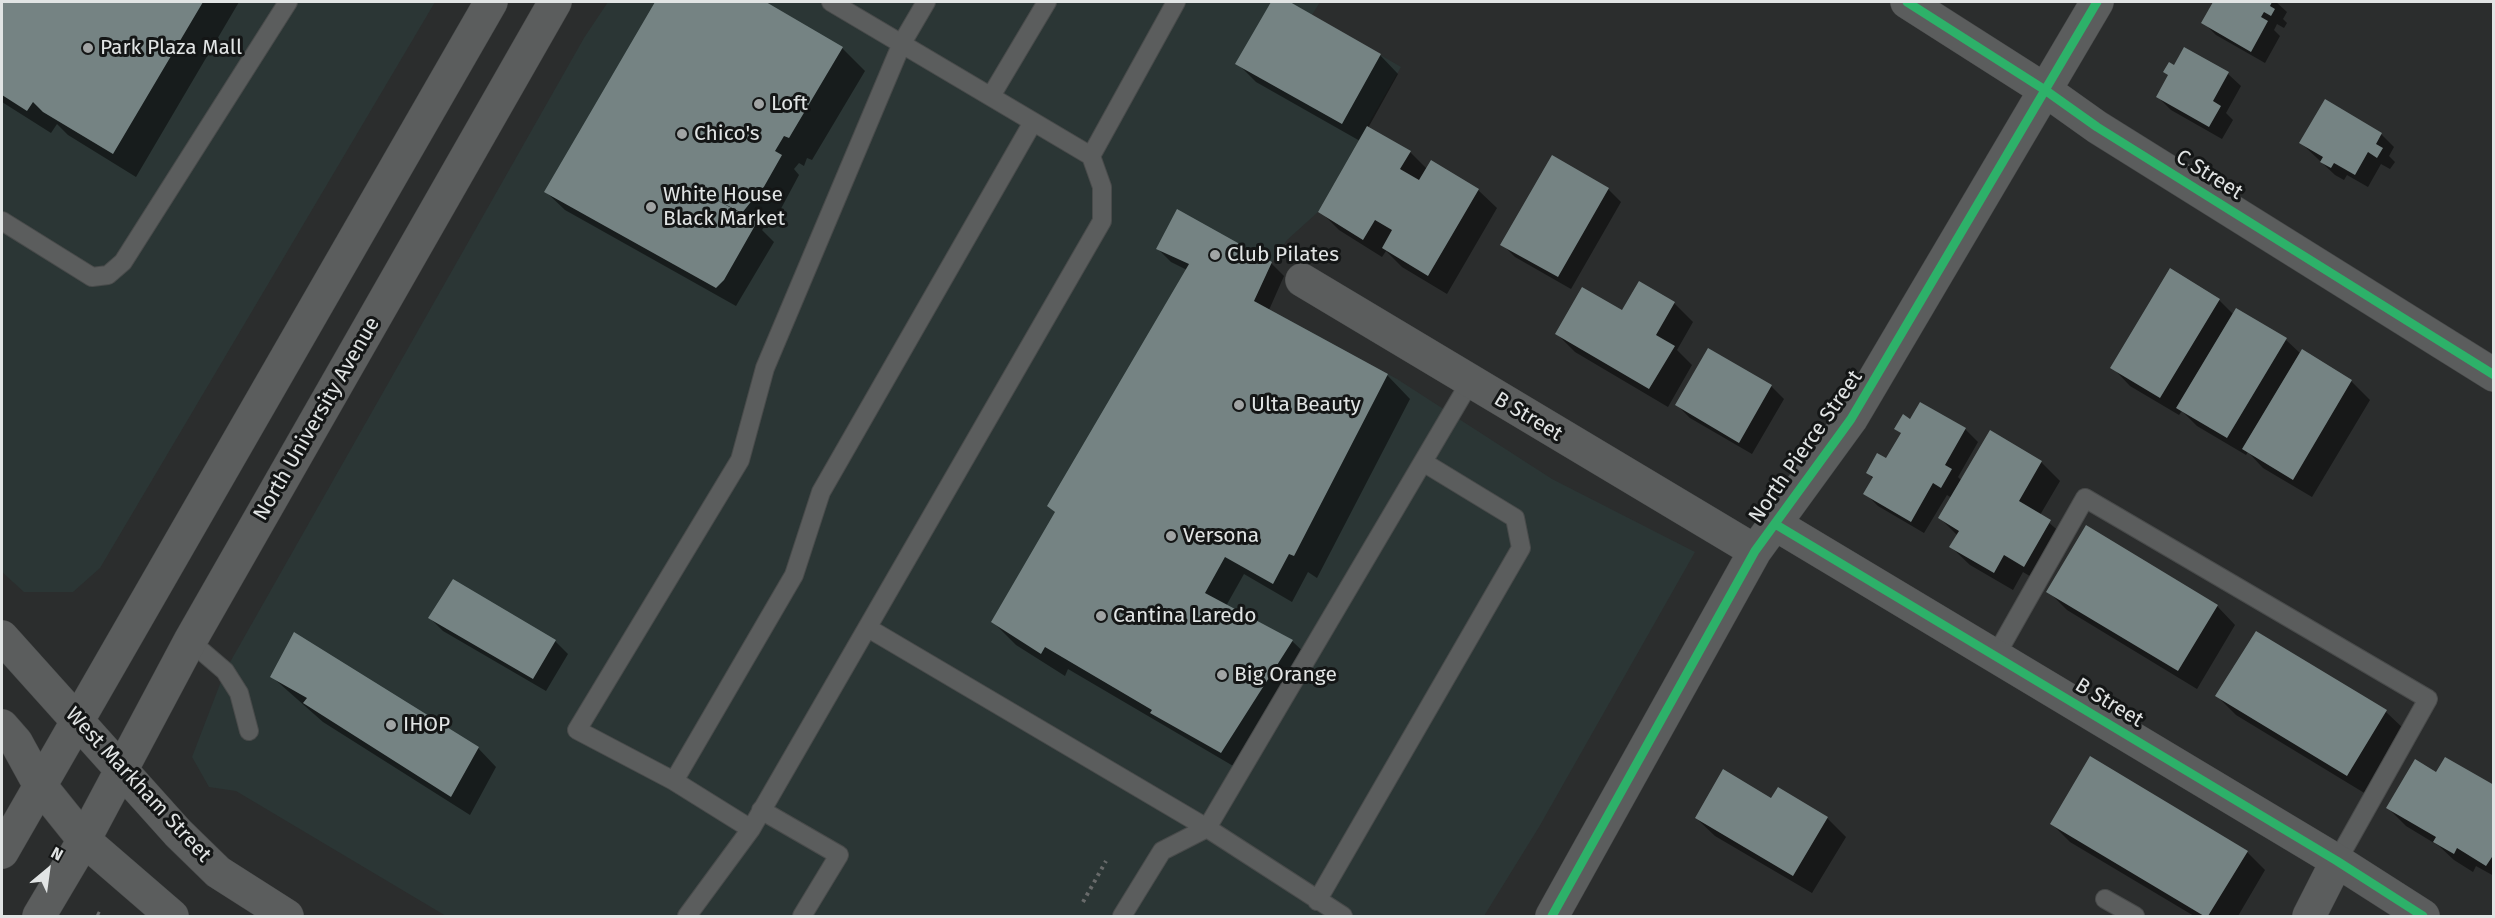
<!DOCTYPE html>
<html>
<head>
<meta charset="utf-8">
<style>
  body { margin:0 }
  #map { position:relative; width:2495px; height:918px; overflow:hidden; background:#2b2d2d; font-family:"Fira Sans",sans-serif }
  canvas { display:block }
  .frame { position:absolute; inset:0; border:3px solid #e1e4e4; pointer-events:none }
  .north { position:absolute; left:18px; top:840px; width:60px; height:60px; -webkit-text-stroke:4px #141616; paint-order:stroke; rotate:29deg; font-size:16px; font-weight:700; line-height:24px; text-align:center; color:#e1e4e4 }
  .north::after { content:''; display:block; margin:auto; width:21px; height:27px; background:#e1e4e4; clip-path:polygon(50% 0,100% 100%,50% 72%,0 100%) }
</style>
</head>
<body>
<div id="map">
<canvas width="2495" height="918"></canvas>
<div class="frame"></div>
<div class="north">N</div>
</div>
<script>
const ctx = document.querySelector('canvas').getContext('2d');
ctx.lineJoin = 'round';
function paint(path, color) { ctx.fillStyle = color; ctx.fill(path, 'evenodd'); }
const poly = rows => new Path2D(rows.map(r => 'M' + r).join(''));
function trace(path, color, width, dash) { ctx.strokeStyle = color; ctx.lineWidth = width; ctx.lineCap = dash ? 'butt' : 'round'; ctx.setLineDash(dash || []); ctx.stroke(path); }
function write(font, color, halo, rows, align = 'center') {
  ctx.font = font + ' "Fira Sans",sans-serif'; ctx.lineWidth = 6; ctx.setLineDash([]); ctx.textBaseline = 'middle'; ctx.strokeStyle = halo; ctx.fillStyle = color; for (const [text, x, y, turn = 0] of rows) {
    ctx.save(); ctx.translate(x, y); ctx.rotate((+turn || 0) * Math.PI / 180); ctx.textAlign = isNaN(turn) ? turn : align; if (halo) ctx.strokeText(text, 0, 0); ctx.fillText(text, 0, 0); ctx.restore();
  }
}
paint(poly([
  [2,2,435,2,100,568,73,592,24,592,2,572],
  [608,2,1320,2,1312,15,1401,67,1318,212,1287,240,1272,262,1254,301,1397,379,1552,479,1695,552,1539,827,1484,916,446,916,236,791,209,787,192,757,225,671,584,38]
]), '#2b3635');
paint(poly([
  [2,2,239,2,136,177,68,135,57,124,51,133,2,102],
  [657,2,763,2,842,48,865,71,812,160,807,158,804,166,799,163,794,169,799,175,776,218,769,221,762,230,774,242,736,306,565,210,546,192],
  [1272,2,1288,2,1380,55,1398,74,1368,128,1410,152,1427,169,1478,190,1497,208,1447,294,1402,267,1386,251,1382,257,1339,230,1320,211,1360,141,1256,82,1237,63],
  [2215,2,2276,2,2287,12,2283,19,2287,23,2284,28,2277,24,2274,30,2280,36,2265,63,2216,35,2203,22],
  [2175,67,2228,74,2241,86,2226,113,2233,120,2222,139,2171,110,2158,97],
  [2381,134,2394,147,2389,156,2395,162,2390,169,2381,164,2368,187,2347,175,2344,180,2335,175,2301,143],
  [1608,189,1621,202,1571,289,1515,257,1502,244],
  [1158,249,1271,263,1284,276,1269,310,1387,375,1410,399,1317,578,1308,572,1292,602,1244,574,1226,606,1292,641,1311,659,1240,770,1068,669,1065,676,1016,645,992,621,1056,513,1049,506,1187,270,1171,262],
  [2219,300,2234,315,2286,340,2301,354,2303,351,2351,381,2370,400,2312,497,2263,468,2248,452,2246,455,2197,426,2182,411,2179,415,2130,386,2112,367],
  [1674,303,1693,322,1677,350,1692,365,1668,407,1575,352,1557,334,1622,312],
  [1771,386,1784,399,1752,454,1690,418,1677,405],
  [1920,404,1965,429,1978,442,1958,477,1962,481,2041,462,2060,481,2040,515,2069,540,2043,584,2023,572,2013,590,1970,565,1951,547,1958,536,1940,518,1952,498,1947,495,1924,533,1878,506,1865,493,1873,479,1868,473,1887,460,1902,434,1896,428,1910,421],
  [2048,591,2217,606,2235,625,2197,689,2067,610],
  [430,618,555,641,568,654,546,691,443,631],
  [2256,633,2386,712,2405,730,2366,794,2236,715,2217,696],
  [271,676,478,748,496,767,470,815,323,722],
  [2437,774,2494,787,2494,876,2476,866,2473,872,2454,860,2439,846,2406,826,2388,808],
  [1778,789,1827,818,1846,837,1812,893,1715,836,1696,818,1772,800],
  [2052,824,2247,852,2265,870,2238,916,2194,916,2070,842]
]), '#0007');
paint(poly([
  [2,2,203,2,113,154,43,112,33,102,27,111,2,95],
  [655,2,766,2,843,47,789,138,784,136,775,151,782,155,757,199,750,203,742,213,711,197,757,222,724,280,716,288,544,192],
  [1271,2,1290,2,1381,54,1342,124,1235,64],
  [2213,2,2272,2,2270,6,2275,9,2271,16,2264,12,2261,17,2268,21,2251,52,2201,23],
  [2184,47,2229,72,2213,101,2221,106,2209,127,2156,97,2168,75,2163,72,2169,62,2174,65],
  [2325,99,2382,133,2376,144,2383,148,2377,158,2368,152,2355,175,2334,163,2331,168,2320,162,2323,157,2299,143],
  [1367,126,1411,151,1400,169,1419,180,1431,160,1479,189,1428,276,1382,248,1392,230,1375,220,1363,240,1318,212],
  [1552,155,1609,188,1558,277,1500,245],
  [1177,209,1272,262,1254,301,1388,374,1294,556,1289,554,1273,584,1225,557,1205,593,1293,640,1221,753,1150,713,1152,710,1045,647,1041,654,991,622,1055,512,1047,506,1189,264,1156,249],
  [2170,268,2220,299,2160,398,2110,368],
  [1639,281,1675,302,1656,335,1675,346,1649,389,1555,334,1582,287,1622,310],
  [2236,308,2287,338,2227,438,2176,408],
  [1708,348,1772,385,1739,443,1675,405],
  [2302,349,2352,380,2293,480,2242,449],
  [1920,402,1966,428,1945,465,1952,469,1941,488,1933,483,1911,522,1863,494,1873,477,1866,473,1877,453,1886,458,1901,433,1894,429,1903,414,1910,419],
  [1990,430,2042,461,2019,501,2051,520,2024,567,2004,555,1994,573,1949,547,1959,531,1938,518],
  [2086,525,2218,605,2178,671,2046,592],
  [453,579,556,640,533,679,428,618],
  [2256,631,2387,710,2347,776,2215,696],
  [294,632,479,747,451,797,303,703,307,698,270,677],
  [2090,756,2248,851,2208,916,2204,916,2050,824],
  [2445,757,2494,785,2494,854,2486,866,2457,848,2454,854,2433,842,2436,837,2386,808,2415,759,2436,772],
  [1723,769,1771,798,1778,787,1828,817,1793,876,1695,818]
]), '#758383');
const lane = poly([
  [831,2,1091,156],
  [991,96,1047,2],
  [2,221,92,277,108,275,123,262,288,2],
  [868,628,1207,828,1343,916],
  [190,641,225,671,239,693,249,731],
  [1996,655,2085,498,2428,699,2337,861],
  [674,781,794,575,821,492,1033,122],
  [761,810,839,855,802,916],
  [751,829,674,781,577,730,740,460,765,368,902,43,926,2],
  [2105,899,2135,916],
  [1317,901,1521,548,1515,518,1423,462],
  [687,916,751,829,1102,221,1102,187,1091,156,1176,2],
  [1122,916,1162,851,1207,828,1470,382]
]);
const street = poly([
  [1907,2,2045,90,2097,127,2494,375],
  [1302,280,1755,551],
  [1775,524,2337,861,2423,916],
  [1552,916,1755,551,1851,419,2097,2],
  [2309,916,2337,861]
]);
const secondary = poly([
  [2,637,178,833,218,872,287,916],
  [2,726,16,742,39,784,84,840,172,916],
  [2,852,491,2],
  [39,916,84,840,190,641,555,2]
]);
trace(lane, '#494b4b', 20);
trace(street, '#494b4b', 34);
trace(secondary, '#494b4b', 34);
trace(poly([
  [1083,902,1106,861],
  [97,913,103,916]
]), '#686a6a', 4, [3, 4.5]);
trace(lane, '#5b5d5d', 18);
trace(street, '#5b5d5d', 33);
trace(secondary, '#5b5d5d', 33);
trace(poly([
  [1907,2,2045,90,2097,127,2494,375],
  [1775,524,2337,861,2423,916],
  [1552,916,1755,551,1851,419,2097,2]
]), '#2db169', 9);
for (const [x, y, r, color] of [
  [88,48,6,"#a1a4a4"],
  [759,104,6,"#a1a4a4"],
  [682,134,6,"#a1a4a4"],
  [651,207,6,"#a1a4a4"],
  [1215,255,6,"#a1a4a4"],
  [1239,405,6,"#a1a4a4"],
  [1171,536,6,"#a1a4a4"],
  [1101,616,6,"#a1a4a4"],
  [1222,675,6,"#a1a4a4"],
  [391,725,6,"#a1a4a4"]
]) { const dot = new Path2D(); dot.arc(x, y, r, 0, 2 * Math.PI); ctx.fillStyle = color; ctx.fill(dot); trace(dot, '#141616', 2); }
write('21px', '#e1e4e4', '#141616', [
  ["Park Plaza Mall",100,48],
  ["Loft",771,104],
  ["Chico's",694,134],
  ["White House",663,195],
  ["Black Market",663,219],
  ["Club Pilates",1227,255],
  ["Ulta Beauty",1251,405],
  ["Versona",1183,536],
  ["Cantina Laredo",1113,616],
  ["Big Orange",1234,675],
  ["IHOP",403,725]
], 'left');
write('21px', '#e1e4e4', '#141616', [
  ["C Street",2209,175,32],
  ["B Street",1528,417,31],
  ["North University Avenue",317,419,-60],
  ["North Pierce Street",1806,447,-55],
  ["B Street",2109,703,31],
  ["West Markham Street",138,785,47]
]);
</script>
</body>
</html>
